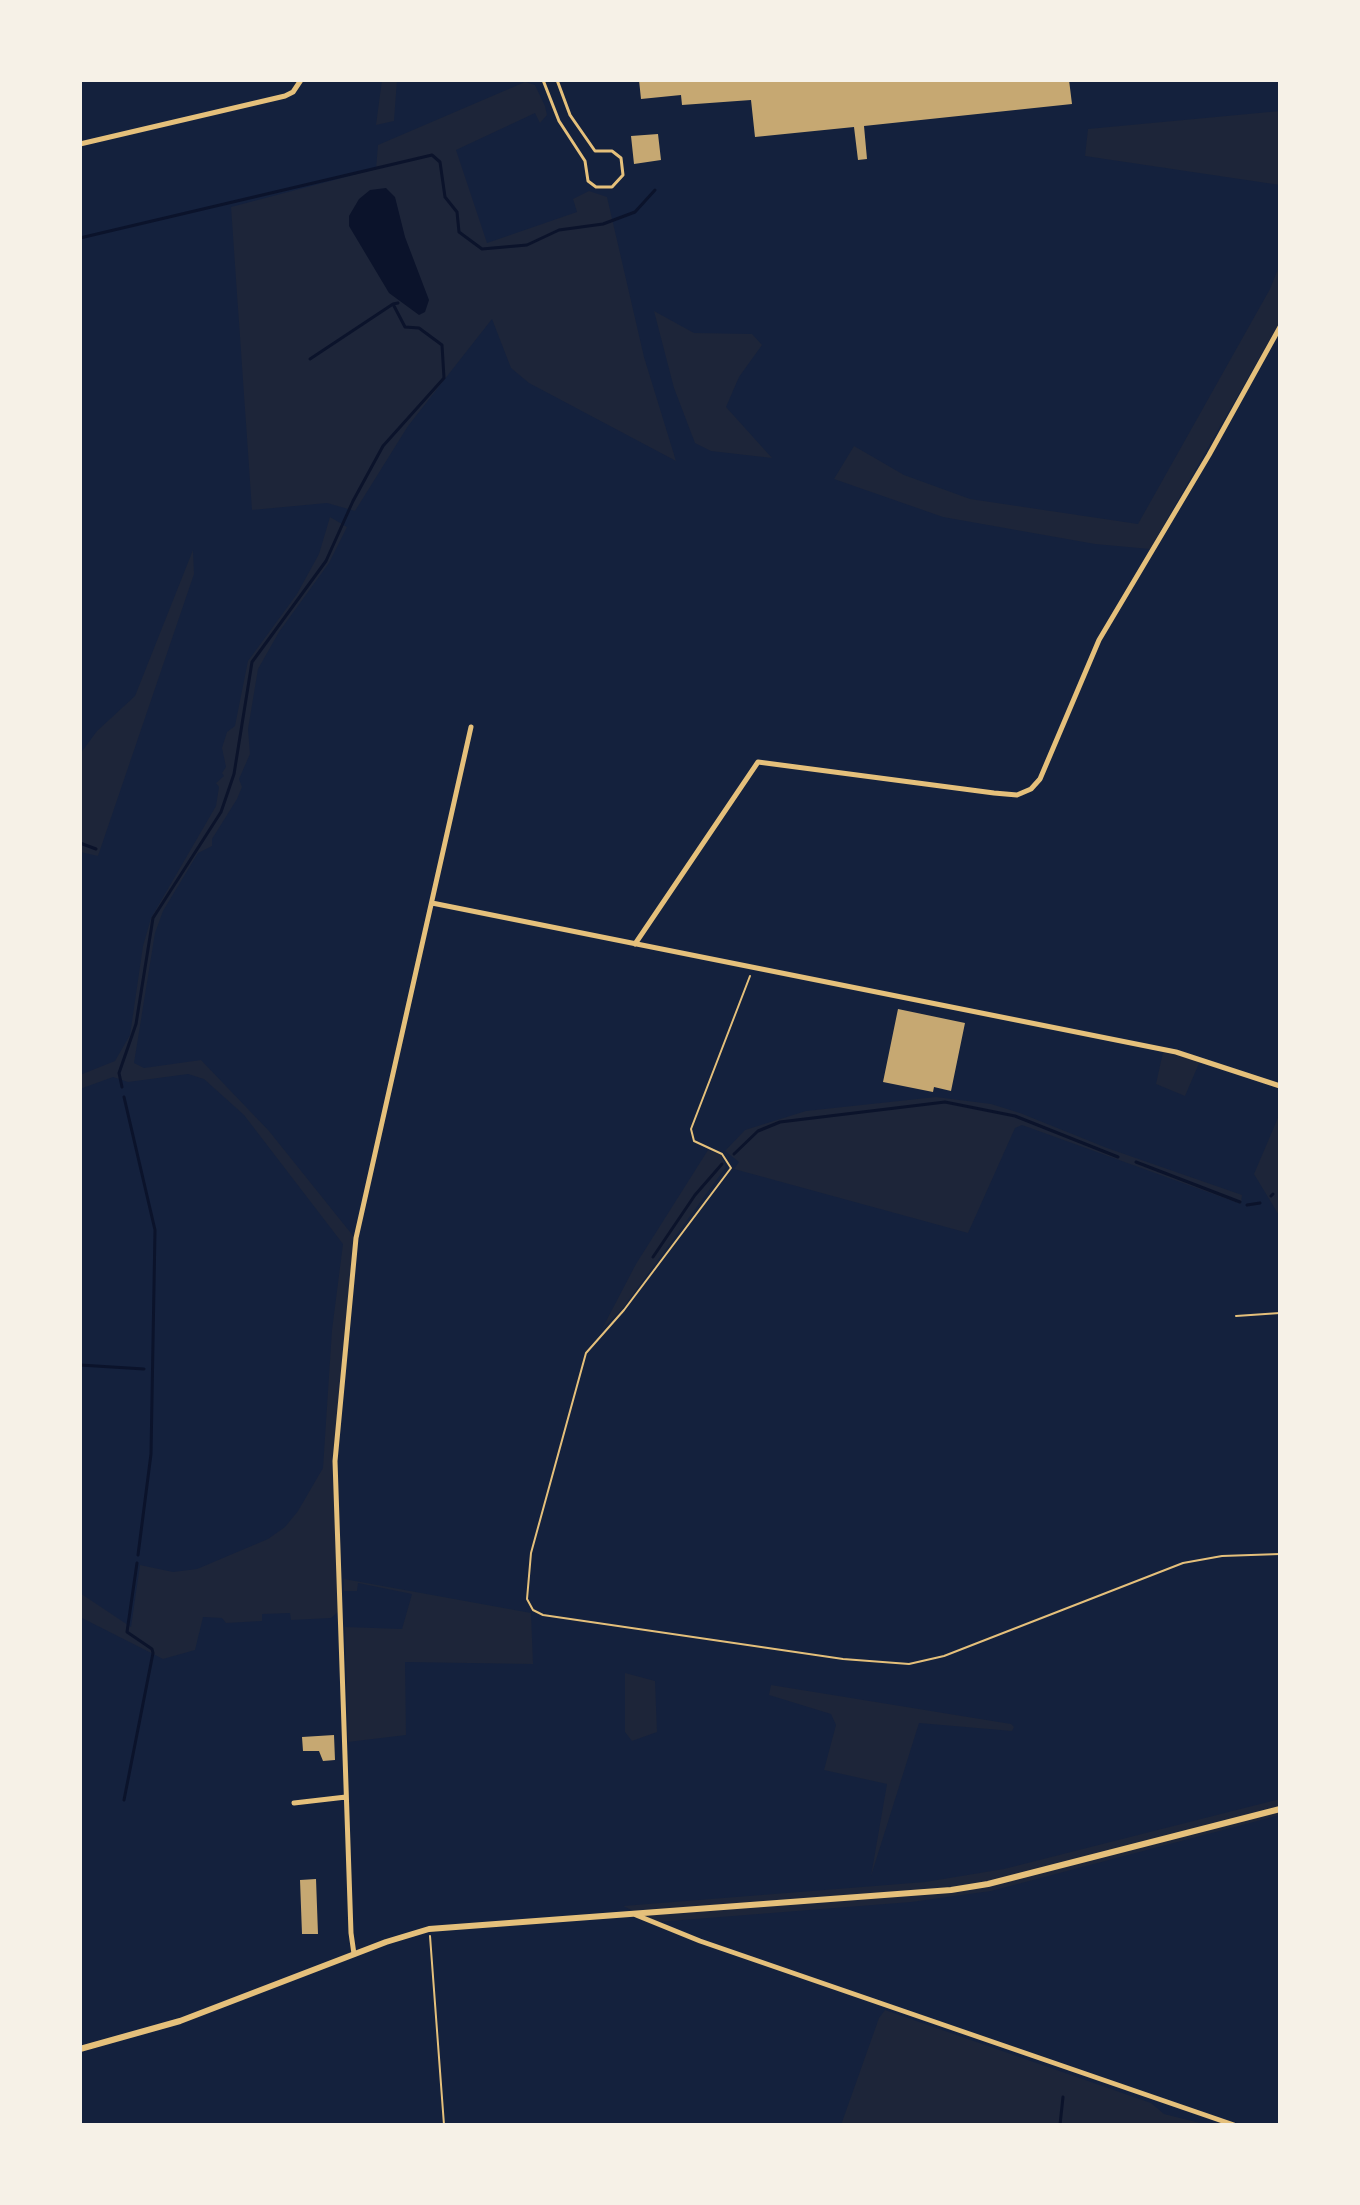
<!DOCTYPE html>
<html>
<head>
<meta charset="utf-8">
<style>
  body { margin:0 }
  #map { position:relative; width:1360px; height:2205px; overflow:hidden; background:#14213d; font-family:"Roboto Condensed",sans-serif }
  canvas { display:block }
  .frame { position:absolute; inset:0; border:82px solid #f6f1e7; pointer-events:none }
</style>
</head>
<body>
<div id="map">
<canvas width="1360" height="2205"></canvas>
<div class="frame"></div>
</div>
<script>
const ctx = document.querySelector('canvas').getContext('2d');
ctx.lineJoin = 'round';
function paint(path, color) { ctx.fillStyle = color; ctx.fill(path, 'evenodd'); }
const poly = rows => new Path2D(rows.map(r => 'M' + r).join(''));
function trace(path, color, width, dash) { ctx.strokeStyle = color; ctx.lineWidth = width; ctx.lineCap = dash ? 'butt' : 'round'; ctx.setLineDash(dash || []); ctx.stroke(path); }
paint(poly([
  [382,80,397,80,394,121,376,125],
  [525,82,535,85,545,106,547,115,540,123,535,113,456,150,487,243,577,212,573,199,589,191,607,197,644,357,676,461,529,383,511,368,492,319,408,426,355,511,327,503,252,510,231,207,376,169,378,145],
  [1280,111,1280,185,1085,156,1088,129],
  [1280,264,1280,322,1150,549,1095,544,943,517,834,479,854,446,904,475,970,499,1138,524,1270,289],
  [654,311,694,333,752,334,762,345,739,377,726,407,772,458,711,451,695,443,674,388],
  [330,517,347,527,329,563,279,632,258,669,248,729,250,754,239,779,242,787,237,799,212,839,212,846,198,853,163,911,155,933,134,1063,144,1068,201,1060,269,1131,354,1237,333,1461,338,1612,331,1618,291,1620,290,1613,262,1614,262,1621,226,1623,222,1618,203,1617,195,1650,163,1659,80,1617,80,1593,131,1627,140,1565,173,1572,197,1569,268,1539,285,1527,298,1511,323,1468,332,1330,343,1244,244,1115,204,1079,188,1074,128,1082,113,1077,80,1089,80,1075,115,1061,130,1035,143,946,151,918,216,806,219,787,216,783,224,776,222,773,226,767,222,748,227,732,235,726,248,661,297,594,319,554],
  [193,550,194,574,98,856,80,852,80,754,97,731,135,696],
  [1163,1052,1200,1061,1185,1096,1156,1084],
  [936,1097,991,1104,1020,1113,1107,1148,1242,1195,1241,1204,1022,1125,1015,1128,968,1233,734,1169,739,1162,725,1151,745,1130,806,1111],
  [1280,1113,1280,1217,1254,1174],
  [708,1150,721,1155,726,1167,622,1309,602,1329,636,1264],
  [344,1579,531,1613,533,1664,405,1662,406,1735,348,1742,345,1627,402,1629,412,1594,358,1583,357,1591,344,1591],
  [625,1673,655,1681,657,1732,632,1741,625,1732],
  [771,1685,1011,1724,1014,1727,1012,1731,919,1723,871,1876,887,1784,824,1770,836,1725,831,1714,769,1695],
  [1280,1799,1280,1815,991,1891,911,1902,657,1922,623,1906,925,1882,1004,1869],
  [885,2010,1151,2103,1164,2114,1208,2125,841,2125,879,2018]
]), '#1d2539');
paint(poly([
  [386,188,395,197,405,237,429,300,425,312,419,315,389,293,349,226,349,216,359,199,370,190]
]), '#0b132b');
trace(poly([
  [80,238,432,155,440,162,445,197,457,212,459,232,482,249,527,245,559,230,603,224,635,212,655,190],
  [310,359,393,304],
  [80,843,96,849],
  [122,1087,119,1073,136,1024,153,918,221,812,234,774,252,662,326,561,353,501,383,446,444,378,442,345,419,328,405,327,393,304,398,303],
  [124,1097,155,1230,151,1454,138,1555],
  [734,1154,758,1131,780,1122,945,1102,1015,1116,1118,1157],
  [1136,1162,1240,1202],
  [1271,1196,1273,1194],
  [1247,1205,1260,1203],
  [653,1257,695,1195,722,1164],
  [80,1365,144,1369],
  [124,1800,153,1653,152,1649,127,1632,137,1563],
  [1060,2125,1063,2097]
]), '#0b132b', 3);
paint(poly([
  [639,80,1069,80,1072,104,864,126,867,159,858,160,854,127,755,137,751,100,682,105,681,95,641,99],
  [658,134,661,160,634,164,631,136],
  [898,1009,965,1023,951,1091,934,1087,933,1092,883,1082],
  [334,1735,335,1760,323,1761,319,1751,303,1751,302,1737],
  [316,1879,318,1934,302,1934,300,1880]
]), '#c6a872');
trace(poly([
  [750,976,691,1129,694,1141,722,1154,731,1168,624,1310,586,1353,531,1553,527,1599,533,1610,543,1615,843,1659,909,1664,944,1656,1183,1563,1222,1556,1280,1554],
  [1236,1316,1280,1313],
  [430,1936,444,2125]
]), '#e5c07b', 2);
trace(poly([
  [543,80,559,121,585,161,588,181,596,187,612,187,623,175,621,158,612,151,595,151,570,115,557,80]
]), '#e5c07b', 3);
trace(poly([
  [80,144,285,96,293,92,301,80],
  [432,903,1176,1052,1280,1086],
  [635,944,758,762,994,793,1017,795,1031,789,1040,779,1099,640,1209,455,1280,327],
  [294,1803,346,1797],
  [636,1915,700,1941,1234,2125],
  [354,1954,351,1933,335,1461,356,1238,471,727]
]), '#e5c07b', 5);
trace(poly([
  [80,2049,180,2021,386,1942,429,1929,951,1890,988,1884,1280,1809]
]), '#e5c07b', 6);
</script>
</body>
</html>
